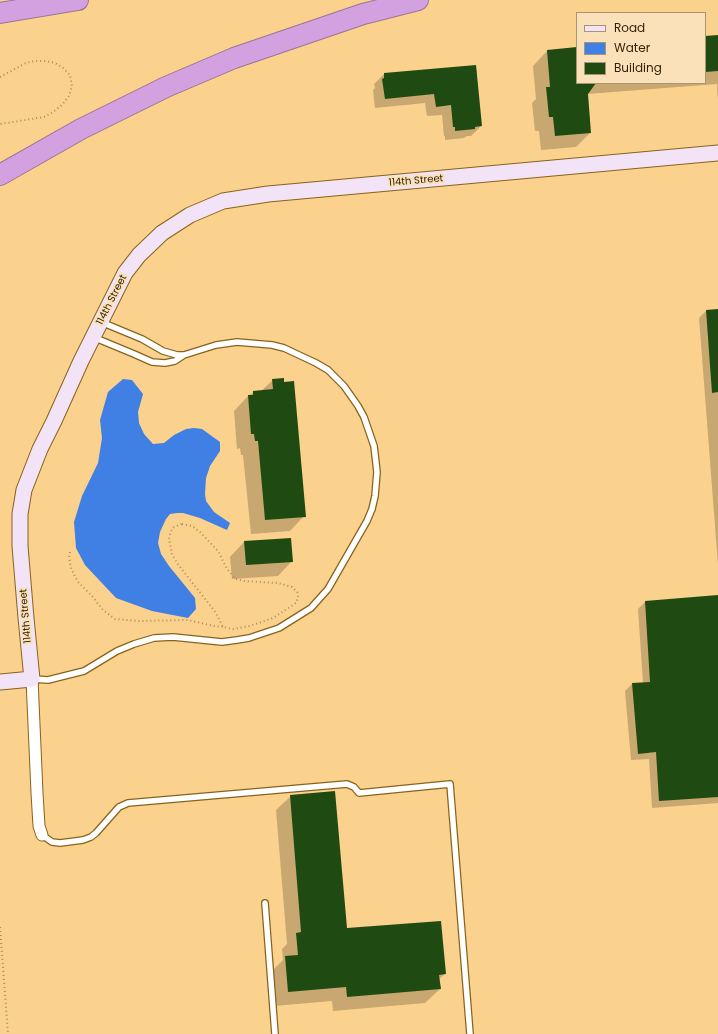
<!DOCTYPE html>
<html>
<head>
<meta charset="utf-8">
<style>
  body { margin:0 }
  #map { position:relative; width:718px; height:1034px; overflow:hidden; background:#fad18d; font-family:Poppins,sans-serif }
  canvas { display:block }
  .legend { position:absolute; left:576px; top:12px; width:130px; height:72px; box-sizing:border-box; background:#fae1ba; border:1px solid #aa9572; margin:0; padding:5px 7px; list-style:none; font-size:12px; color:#332306 }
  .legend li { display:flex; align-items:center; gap:8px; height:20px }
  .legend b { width:20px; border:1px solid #aa9572 }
</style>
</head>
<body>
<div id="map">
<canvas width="718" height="1034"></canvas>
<ul class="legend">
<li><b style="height:5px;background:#f2e3f6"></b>Road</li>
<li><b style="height:11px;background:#407fe3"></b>Water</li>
<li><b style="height:11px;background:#1f4b12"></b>Building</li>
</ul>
</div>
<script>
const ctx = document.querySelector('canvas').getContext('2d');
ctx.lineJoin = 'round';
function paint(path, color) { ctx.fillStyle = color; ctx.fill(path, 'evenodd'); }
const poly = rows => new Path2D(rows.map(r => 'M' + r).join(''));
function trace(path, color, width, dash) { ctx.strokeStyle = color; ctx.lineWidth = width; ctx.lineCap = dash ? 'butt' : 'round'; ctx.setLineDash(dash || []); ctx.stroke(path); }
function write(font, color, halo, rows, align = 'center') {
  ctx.font = font + ' Poppins,sans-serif'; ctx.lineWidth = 4; ctx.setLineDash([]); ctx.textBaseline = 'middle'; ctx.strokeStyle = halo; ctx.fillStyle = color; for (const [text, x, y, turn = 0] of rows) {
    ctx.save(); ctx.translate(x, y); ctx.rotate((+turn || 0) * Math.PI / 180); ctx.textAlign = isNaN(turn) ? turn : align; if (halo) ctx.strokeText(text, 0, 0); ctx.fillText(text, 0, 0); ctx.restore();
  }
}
paint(poly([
  [123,379,132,380,143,394,138,412,139,423,144,434,153,444,164,443,174,435,186,429,194,428,202,429,220,442,220,451,210,466,206,478,205,494,206,501,214,512,230,523,227,530,200,518,183,513,177,513,170,514,166,519,160,532,158,543,161,554,169,566,195,598,196,609,188,618,152,611,116,598,85,565,76,548,74,522,82,496,98,463,102,438,100,420,108,392]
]), '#407fe3');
paint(poly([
  [718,36,718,100,717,84,587,94,590,133,576,147,541,150,539,131,535,131,532,103,536,99,533,66,547,51,577,48,577,83,705,83,705,37],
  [476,66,481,126,471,136,467,136,464,138,445,140,445,136,444,136,442,115,427,116,425,103,375,108,373,90,375,88,374,84,384,74],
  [718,310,718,565,699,318,706,311],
  [273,380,304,516,290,531,251,534,243,455,241,455,240,448,237,449,234,411,248,396,254,392,261,391],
  [244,542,292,561,278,576,232,579,230,557],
  [718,596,718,803,652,808,649,759,631,760,625,691,632,684,643,683,638,609,645,602],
  [291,796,346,929,445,974,439,979,440,989,425,1003,333,1011,332,1001,274,1006,271,972,283,960,282,949,287,944,276,810]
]), '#0003');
paint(poly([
  [718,35,718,71,705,72,705,36],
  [577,47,577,83,596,83,588,94,591,133,555,136,553,117,549,117,546,87,550,87,547,50],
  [476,65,482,126,475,127,475,129,455,131,455,127,453,127,451,105,436,107,434,94,385,99,382,79,384,78,384,73],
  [718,309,718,392,712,393,706,310],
  [284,378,284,382,294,381,306,517,265,520,258,441,255,441,254,434,251,434,248,395,253,395,253,391,273,389,272,379],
  [291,538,293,562,246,565,244,541],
  [718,595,718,797,659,801,656,752,638,754,632,683,650,682,645,601],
  [335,791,347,928,441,921,446,974,439,975,441,989,347,997,346,987,288,992,285,956,298,955,296,933,301,932,290,795]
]), '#1f4b12');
const lane = poly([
  [101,322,142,339,163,351,177,355,183,355],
  [33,679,48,680,84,671,117,651,134,644,154,638,173,637,222,642,237,640,249,638,279,628,311,608,328,589,367,521,372,509,375,496,377,472,374,446,364,417,358,406,344,386,328,370,316,363,284,348,272,345,237,342,216,345,184,355,175,361,165,363,152,362,134,354,93,337],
  [42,835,52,842,60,843,83,840,91,837,96,833,119,807,128,803,347,784,354,787,359,793,450,784,470,1034],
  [265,903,275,1034]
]);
const street = poly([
  [32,679,37,793,39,826,42,835]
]);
const secondary = poly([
  [0,682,32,679,26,618,20,546,20,514,24,490,40,449,54,421,81,361,125,273,139,255,162,233,190,215,223,201,268,194,718,153]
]);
const highway = poly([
  [0,13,78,0],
  [0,175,81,129,166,87,234,58,363,14,418,0]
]);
trace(lane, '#88631c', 8);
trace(street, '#88631c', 13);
trace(secondary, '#88631c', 17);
trace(highway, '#9b7594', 22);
trace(poly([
  [0,77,26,63,34,61,46,61,55,63,63,68,70,75,72,86,69,96,62,105,53,112,44,117,0,124],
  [182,524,192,526,200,532,218,551,227,569,236,579,244,581,278,583,292,587,298,593,298,598,296,603,273,618,250,626,233,629,223,627,216,613,177,563,172,554,169,539,171,531,174,527,182,524],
  [70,552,69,557,71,568,78,582,92,596,103,610,115,619,139,621,188,620,214,626,223,627],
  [0,927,8,1034]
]), '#ad8e59', 2, [1, 3]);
trace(lane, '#fff', 5.5);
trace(street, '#fff', 11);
trace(secondary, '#f2e3f6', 15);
trace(highway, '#d3a1e0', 20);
write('10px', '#332306', '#fae1ba', [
  ["114th Street",416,181,-5],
  ["114th Street",112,300,-63],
  ["114th Street",26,616,-95]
]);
</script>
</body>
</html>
